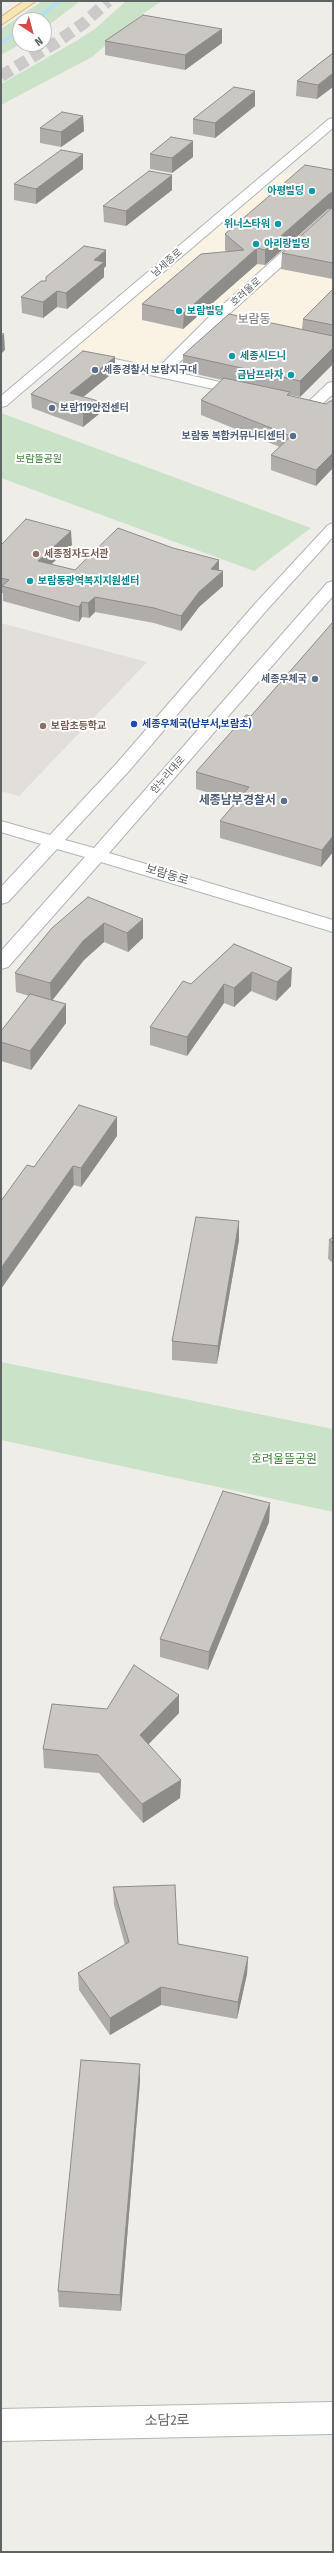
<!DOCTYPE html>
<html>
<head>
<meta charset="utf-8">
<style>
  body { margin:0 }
  #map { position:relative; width:334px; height:2553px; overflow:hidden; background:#efede8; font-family:"Fira Sans Condensed",sans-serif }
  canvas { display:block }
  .frame { position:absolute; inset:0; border:2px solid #5f6366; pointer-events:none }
  .north { position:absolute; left:12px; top:12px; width:40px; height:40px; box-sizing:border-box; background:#fff; border:1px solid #bfc1c2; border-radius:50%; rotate:144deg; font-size:11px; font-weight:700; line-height:16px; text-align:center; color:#5f6366 }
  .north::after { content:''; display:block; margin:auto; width:14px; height:18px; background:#d5484c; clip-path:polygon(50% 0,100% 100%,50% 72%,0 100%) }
</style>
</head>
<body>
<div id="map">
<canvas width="334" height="2553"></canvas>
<div class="frame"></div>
<div class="north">N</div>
</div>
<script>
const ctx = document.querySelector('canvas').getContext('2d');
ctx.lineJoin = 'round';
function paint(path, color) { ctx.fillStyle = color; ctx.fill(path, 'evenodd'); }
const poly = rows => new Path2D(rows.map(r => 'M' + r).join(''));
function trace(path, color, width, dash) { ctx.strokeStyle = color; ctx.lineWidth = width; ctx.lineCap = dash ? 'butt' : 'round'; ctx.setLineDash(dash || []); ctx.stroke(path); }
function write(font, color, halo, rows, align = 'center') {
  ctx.font = font + ' "Fira Sans Condensed","Noto Sans KR",sans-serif'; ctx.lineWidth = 4; ctx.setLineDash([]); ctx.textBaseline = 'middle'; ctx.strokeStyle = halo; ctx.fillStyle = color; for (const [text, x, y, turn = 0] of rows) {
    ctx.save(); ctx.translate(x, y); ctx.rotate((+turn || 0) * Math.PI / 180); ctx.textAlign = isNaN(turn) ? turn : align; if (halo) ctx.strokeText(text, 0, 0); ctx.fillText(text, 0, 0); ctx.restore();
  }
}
paint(poly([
  [286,173,333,181,333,206,157,363,142,364,79,349,78,345,278,176],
  [333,232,333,344,225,318,320,234]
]), '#faf2e2');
paint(poly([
  [1,623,147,662,19,796,1,791]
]), '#e2ded9');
paint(poly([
  [42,1,80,1,44,29,44,20,20,20,21,44,1,55,1,29],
  [126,1,162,1,141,15,92,57,1,105,1,84,76,41,96,28],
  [1,413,311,528,254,571,1,478],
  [1,1362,333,1429,333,1512,1,1440]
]), '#cae3c8');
trace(poly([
  [35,20,60,1],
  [1,43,20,30]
]), '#b2dff5', 3.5);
trace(poly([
  [1,76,57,42,84,23,108,1]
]), '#cbcac8', 12, [12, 6]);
const minor = poly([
  [333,118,333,128,6,406,1,407,1,396,329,119,333,118],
  [333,209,333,220,218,324,171,371,251,389,253,392,251,395,246,396,86,361,79,357,86,353,158,368,208,318,329,210,333,209],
  [333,382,333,394,317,409,307,409,305,406,307,403,328,383,333,382],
  [333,523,333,537,265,612,129,771,65,840,94,848,327,583,333,581,333,596,109,853,333,920,333,932,101,862,8,967,1,969,1,951,85,857,57,849,8,902,1,904,1,887,41,844,1,832,1,821,50,835,117,763,253,606,328,525,333,523],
  [333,2402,333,2434,1,2441,1,2409,333,2402]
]);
const major = poly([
  [24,1,36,1,1,25,1,17,24,1]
]);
trace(minor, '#b2b5b8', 2);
trace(major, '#e1b56f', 2);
paint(minor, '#fff');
paint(major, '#f6e5b6');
paint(poly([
  [222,29,222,43,185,70,105,55,105,41],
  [333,53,317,99,296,96,297,81],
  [255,91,255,106,215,138,193,134,193,119],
  [83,116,84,131,61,147,40,143,40,128],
  [83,154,83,169,36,204,14,200,14,184],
  [150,154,193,157,172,173,150,169],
  [333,170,333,279,281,269,282,253,333,208,328,209,265,265,257,264,183,329,142,320,142,304,227,252,225,250,225,234],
  [172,175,172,190,126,226,104,222,103,206],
  [106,266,104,268,104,277,67,309,57,307,43,318,22,313,21,297,46,281],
  [333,289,333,364,300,397,290,395,290,396,326,404,316,486,271,470,271,455,280,447,201,415,201,400,222,380,183,371,183,355,302,329,303,319],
  [115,357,115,371,83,397,98,401,99,414,83,427,32,408,31,394],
  [1,545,72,545,51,564,75,570,219,570,223,571,223,586,199,607,181,631,154,623,95,612,89,618,82,617,79,622,3,601,3,593,1,593],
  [333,622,333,852,321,867,220,838,220,821,237,801,196,789,196,772,251,716],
  [143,919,143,938,128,952,104,942,84,960,52,1000,66,1004,66,1023,31,1070,1,1061,1,1031,29,996,16,992,15,973,52,928],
  [234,944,291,986,276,1001,251,991,234,1007,224,1003,187,1056,150,1045,150,1027,191,984],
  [117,1117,117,1136,81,1187,74,1185,34,1167],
  [239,1221,239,1240,217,1364,172,1360,172,1341],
  [333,1237,333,1263,328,1259,329,1240],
  [270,1503,269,1522,208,1670,160,1657,160,1639],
  [179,1695,179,1713,148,1744,181,1780,180,1798,143,1823,99,1773,44,1768,43,1749,107,1709],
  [113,1887,178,1944,248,1957,247,1974,237,2019,161,2005,110,2035,79,1990,78,1973,125,1945,114,1905],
  [140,2081,121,2311,59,2307,58,2291]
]), '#afaca9');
paint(poly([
  [222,29,222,43,185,70,185,55],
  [333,73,333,87,317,99,318,85],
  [255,91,255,106,215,138,215,123],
  [83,116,84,131,61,147,61,132],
  [193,141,193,157,172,173,172,158],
  [83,154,83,169,36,204,36,189],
  [172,175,172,190,126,226,126,211],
  [333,192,333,208,328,209,265,265,265,250,329,194],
  [257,248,257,264,183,329,184,313],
  [106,250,106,266,104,268,104,277,67,309,66,293,94,260],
  [57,291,57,307,43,318,43,302],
  [4,334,5,350,1,354,1,337],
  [333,348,333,364,300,397,300,381],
  [115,357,115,371,71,407,70,393],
  [98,401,99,414,83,427,83,413],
  [333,453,333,468,316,486,316,470],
  [71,531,72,545,39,576,38,561],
  [219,560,219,575,223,571,223,586,199,607,181,631,181,616,211,569],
  [95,597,95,612,89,618,88,603],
  [82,602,82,617,79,622,79,607],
  [333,836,333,852,321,867,322,850],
  [143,919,143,938,128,952,127,933],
  [104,923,104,942,84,960,51,1002,50,983,83,941],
  [292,968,291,986,276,1001,277,982],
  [252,972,251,991,234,1007,234,988],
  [224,984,224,1003,187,1056,187,1037],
  [66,1004,66,1023,31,1070,30,1051],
  [117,1117,117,1136,81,1187,81,1168],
  [73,1166,74,1185,1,1289,1,1268],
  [239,1221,239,1240,217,1364,218,1346],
  [270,1503,269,1522,208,1670,209,1652],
  [179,1695,179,1713,140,1753,140,1735],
  [181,1780,180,1798,143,1823,142,1804],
  [248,1957,247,1974,237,2019,238,2002],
  [161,1987,161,2005,110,2035,110,2018],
  [140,2064,140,2081,121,2311,120,2295]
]), '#8e8c89');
const building = poly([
  [143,15,222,29,185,55,105,41,143,15],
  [333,53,333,73,318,85,297,81,333,53],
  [234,87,255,91,215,123,193,119,234,87],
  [62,112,83,116,61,132,40,128,62,112],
  [171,137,193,141,172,158,150,154,171,137],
  [61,150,83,154,36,189,14,184,61,150],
  [305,165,333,170,333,192,329,194,265,250,257,248,184,313,142,304,201,254,244,250,225,234,305,165],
  [149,171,172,175,126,211,103,206,149,171],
  [333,207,333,263,282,253,333,207],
  [84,246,106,250,94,260,104,262,66,293,57,291,43,302,21,297,41,281,46,281,46,277,84,246],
  [333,289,333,325,303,319,333,289],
  [229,314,333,336,333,348,300,381,183,355,229,314],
  [1,333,4,334,1,337,1,333],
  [83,351,115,357,70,393,98,401,83,413,31,394,83,351],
  [224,378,290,392,287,395,326,404,330,401,333,401,333,453,316,470,271,455,291,436,201,400,224,378],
  [26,519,71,531,38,561,75,570,118,528,173,548,219,560,211,569,223,571,199,592,181,616,154,608,95,597,88,603,82,602,79,607,2,586,9,580,1,578,1,545,26,519],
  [333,622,333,836,322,850,220,821,249,787,196,772,246,715,251,716,333,622],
  [88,897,143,919,127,933,104,923,83,941,50,983,15,973,52,928,88,897],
  [234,944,292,968,277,982,252,972,234,988,224,984,187,1037,150,1027,183,981,191,984,234,944],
  [30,994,66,1004,30,1051,1,1042,1,1031,30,994],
  [79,1105,117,1117,81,1168,73,1166,1,1268,1,1201,27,1165,34,1167,79,1105],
  [196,1217,239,1221,218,1346,172,1341,196,1217],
  [333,1237,333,1243,329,1240,333,1237],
  [223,1491,270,1503,209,1652,160,1639,223,1491],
  [134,1665,179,1695,140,1735,181,1780,142,1804,98,1755,43,1749,52,1704,107,1709,134,1665],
  [175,1885,178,1944,248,1957,238,2002,161,1987,110,2018,78,1973,129,1942,113,1887,175,1885],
  [81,2060,140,2064,120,2295,58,2291,81,2060]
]);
paint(building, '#cbc8c4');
trace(building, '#8e8c89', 1);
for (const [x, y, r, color] of [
  [312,191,4,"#0f9aa8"],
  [278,224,4,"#0f9aa8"],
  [256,244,4,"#0f9aa8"],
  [179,311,4,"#0f9aa8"],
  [232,356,4,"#0f9aa8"],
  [95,370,4,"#5c6f8a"],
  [291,375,4,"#0f9aa8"],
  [52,408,4,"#5c6f8a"],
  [293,436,4,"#5c6f8a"],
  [36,554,4,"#8d6e63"],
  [30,581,4,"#0f9aa8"],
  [315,679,4,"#5c6f8a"],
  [134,724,4,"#1a4fb4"],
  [43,726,4,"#8d6e63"],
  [284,801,4,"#5c6f8a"]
]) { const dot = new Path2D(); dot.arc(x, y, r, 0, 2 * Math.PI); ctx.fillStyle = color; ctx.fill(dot); trace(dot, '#fff', 1.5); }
write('bold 10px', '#0d838f', '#fff', [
  ["아평빌딩",304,191,"right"],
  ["위너스타워",270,224,"right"],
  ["아리랑빌딩",264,244],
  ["보람빌딩",187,311],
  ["세종시드니",240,356],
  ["금남프라자",283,375,"right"],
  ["보람동광역복지지원센터",38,581]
], 'left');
write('10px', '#5f6366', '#fff', [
  ["남세종로",167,263,-41],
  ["호려울로",246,292,-42],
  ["한누리대로",168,775,-49]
]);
write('bold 10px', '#4e5e75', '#fff', [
  ["세종경찰서 보람지구대",103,370],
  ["보람119안전센터",60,408],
  ["보람동 복합커뮤니티센터",285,436,"right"],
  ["세종우체국",307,679,"right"]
], 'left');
write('10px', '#458341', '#fff', [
  ["보람뜰공원",39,459]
]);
write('bold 10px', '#785e54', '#fff', [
  ["세종점자도서관",44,554],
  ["보람초등학교",51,726]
], 'left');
write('bold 10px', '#164399', '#fff', [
  ["세종우체국(남부서,보람초)",142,724]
], 'left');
write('12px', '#707578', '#fff', [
  ["보람동",254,320]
]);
write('bold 12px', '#4e5e75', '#fff', [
  ["세종남부경찰서",276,801]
], 'right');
write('12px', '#5f6366', '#fff', [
  ["보람동로",167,875,17]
]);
write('12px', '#458341', '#fff', [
  ["호려울뜰공원",284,1460]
]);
write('14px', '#5f6366', '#fff', [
  ["소담2로",167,2421,-1]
]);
</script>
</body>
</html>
